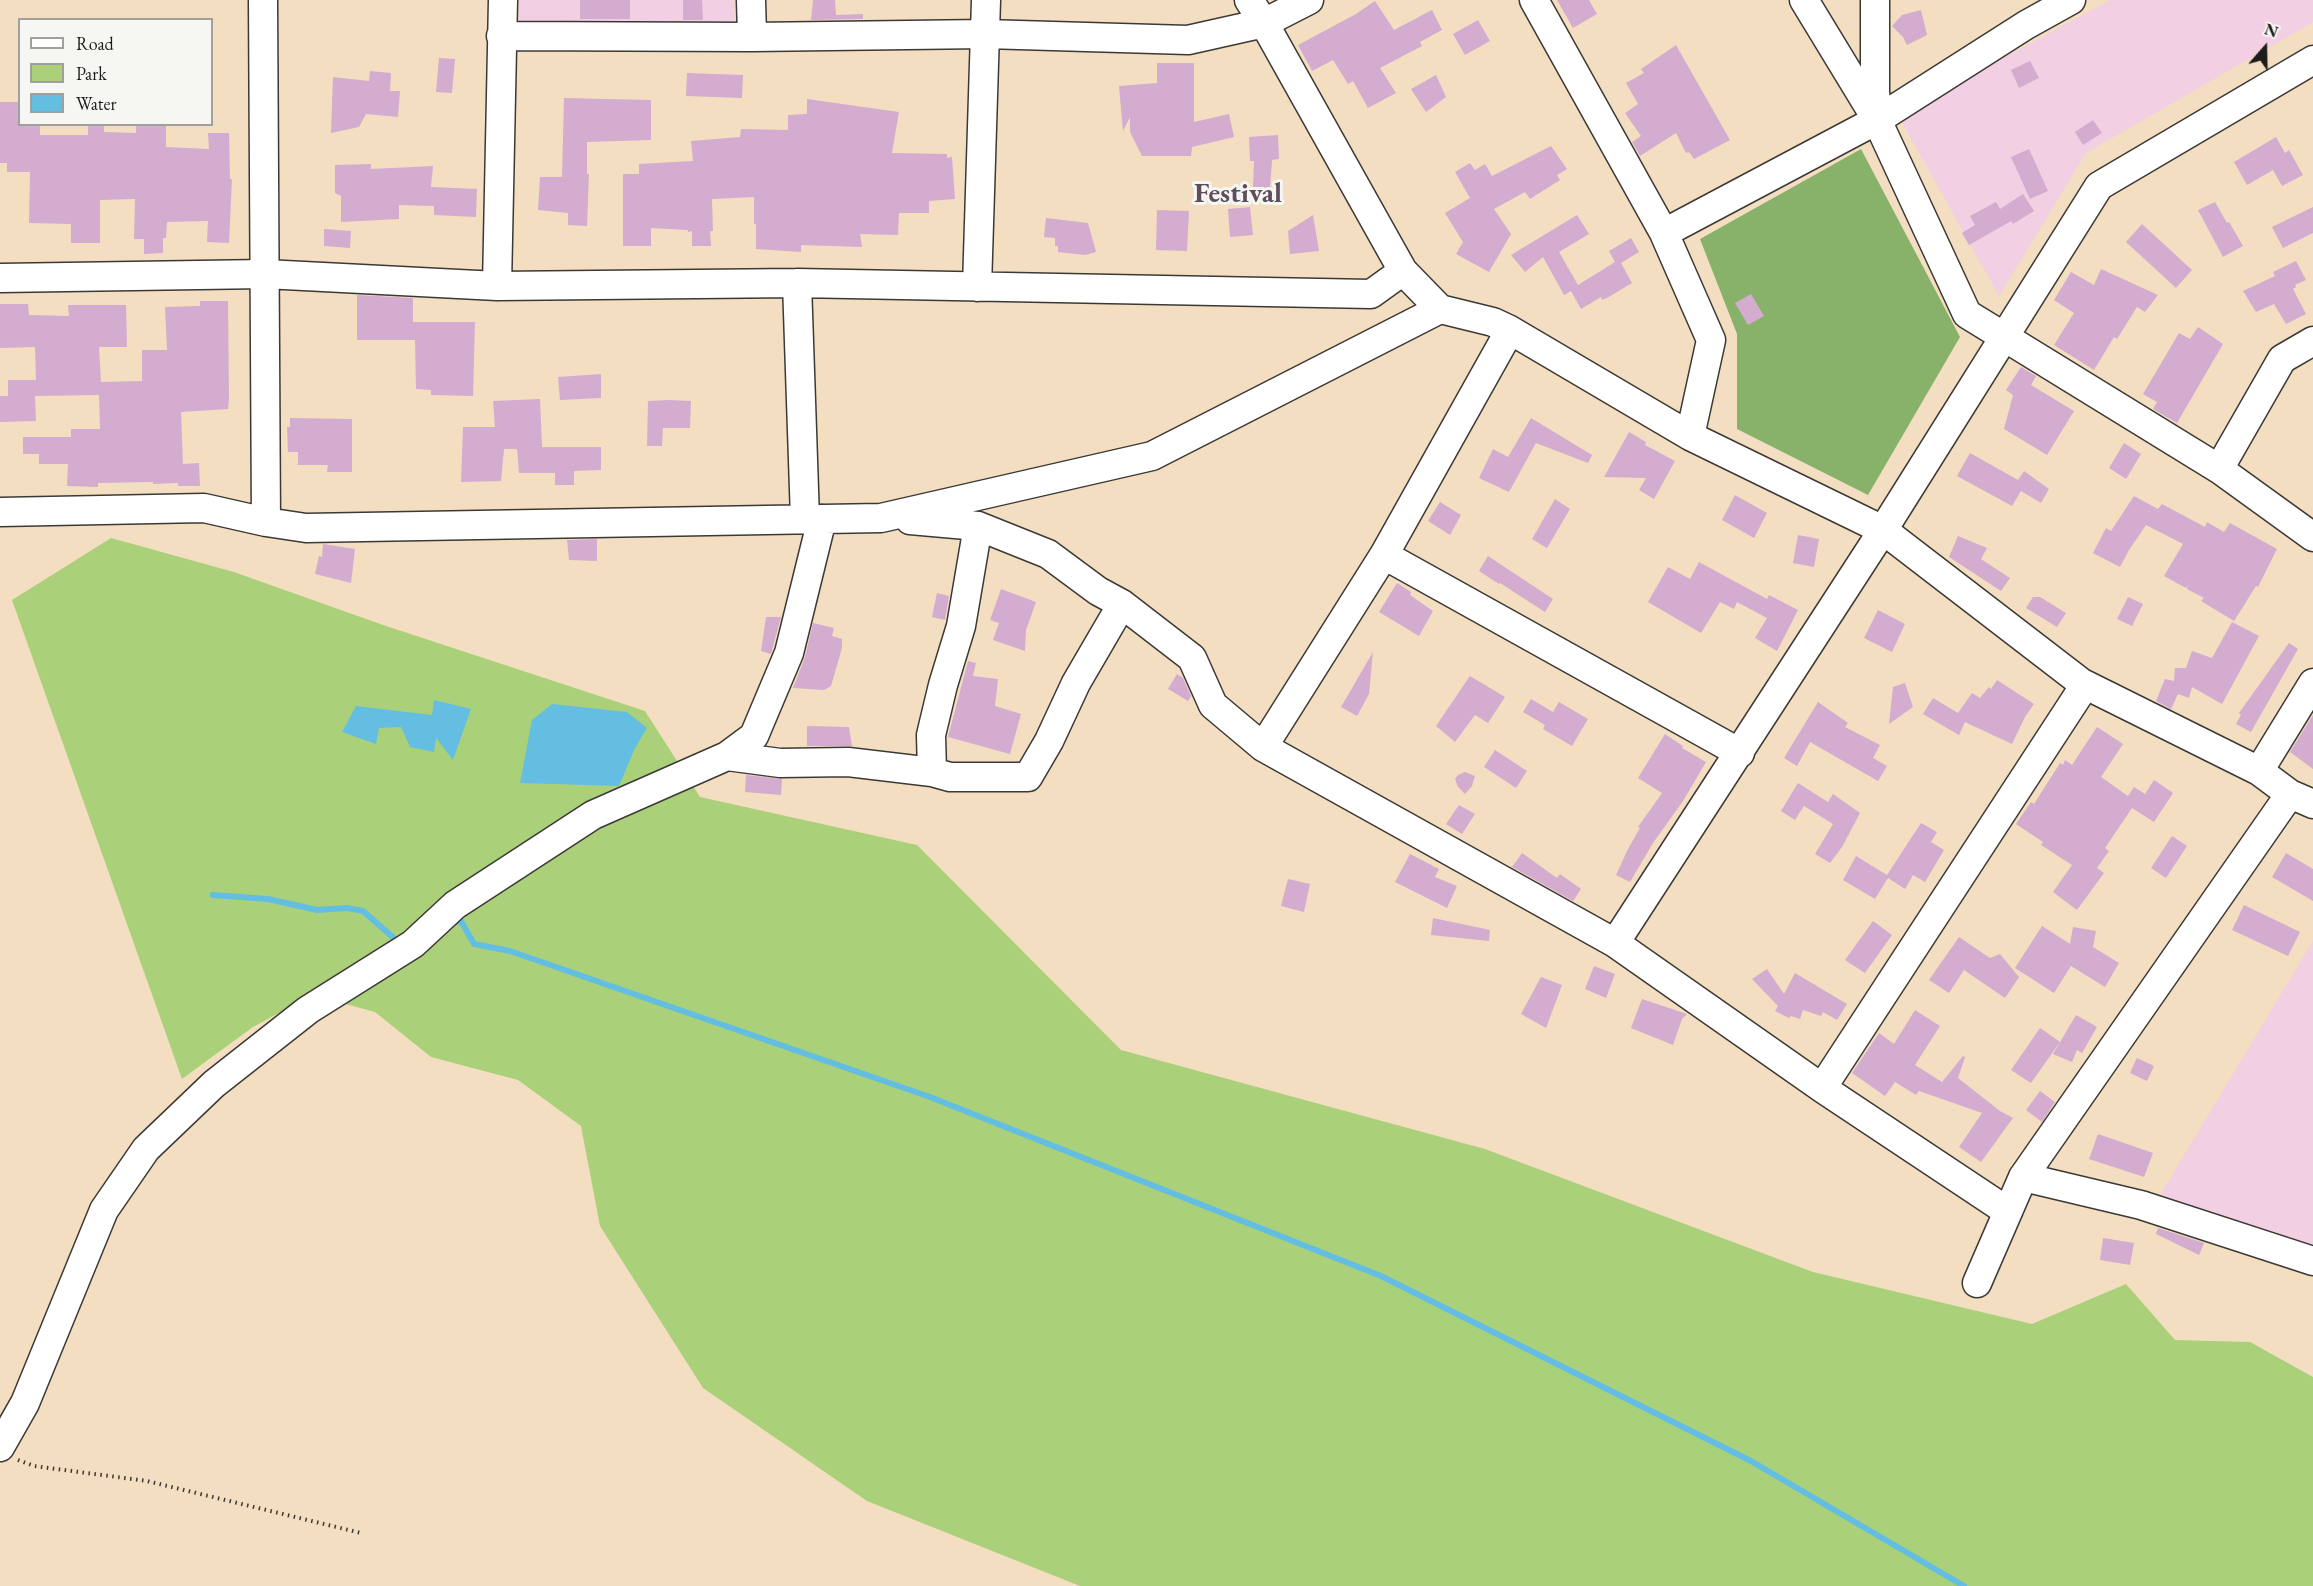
<!DOCTYPE html>
<html>
<head>
<meta charset="utf-8">
<style>
  body { margin:0 }
  #map { position:relative; width:2313px; height:1586px; overflow:hidden; background:#f3dec1; font-family:"EB Garamond",serif }
  canvas { display:block }
  .legend { position:absolute; left:18px; top:18px; width:195px; height:108px; box-sizing:border-box; background:#f6f6f2; border:2px solid #9f9f9c; margin:0; padding:8px 10px; list-style:none; font-size:18px; color:#1c1c1c }
  .legend li { display:flex; align-items:center; gap:12px; height:30px }
  .legend b { width:30px; border:2px solid #9f9f9c }
  .north { position:absolute; left:2235px; top:18px; width:60px; height:60px; -webkit-text-stroke:4px #f6f6f2; paint-order:stroke; rotate:20deg; font-size:16px; font-weight:700; line-height:24px; text-align:center; color:#1c1c1c }
  .north::after { content:''; display:block; margin:auto; width:21px; height:27px; background:#1c1c1c; clip-path:polygon(50% 0,100% 100%,50% 72%,0 100%) }
</style>
</head>
<body>
<div id="map">
<canvas width="2313" height="1586"></canvas>
<ul class="legend">
<li><b style="height:8px;background:#fff"></b>Road</li>
<li><b style="height:16px;background:#abd07a"></b>Park</li>
<li><b style="height:16px;background:#64bee2"></b>Water</li>
</ul>
<div class="north">N</div>
</div>
<script>
const ctx = document.querySelector('canvas').getContext('2d');
ctx.lineJoin = 'round';
function paint(path, color) { ctx.fillStyle = color; ctx.fill(path, 'evenodd'); }
const poly = rows => new Path2D(rows.map(r => 'M' + r).join(''));
function trace(path, color, width, dash) { ctx.strokeStyle = color; ctx.lineWidth = width; ctx.lineCap = dash ? 'butt' : 'round'; ctx.setLineDash(dash || []); ctx.stroke(path); }
function write(font, color, halo, rows, align = 'center') {
  ctx.font = font + ' "EB Garamond",serif'; ctx.lineWidth = 6; ctx.setLineDash([]); ctx.textBaseline = 'middle'; ctx.strokeStyle = halo; ctx.fillStyle = color; for (const [text, x, y, turn = 0] of rows) {
    ctx.save(); ctx.translate(x, y); ctx.rotate((+turn || 0) * Math.PI / 180); ctx.textAlign = isNaN(turn) ? turn : align; if (halo) ctx.strokeText(text, 0, 0); ctx.fillText(text, 0, 0); ctx.restore();
  }
}
paint(poly([
  [519,0,734,0,735,31,518,31],
  [2110,0,2313,0,2313,22,2086,153,1999,296,1898,115],
  [2313,941,2313,1250,2159,1197]
]), '#f2cfe2');
paint(poly([
  [111,538,234,572,383,625,645,711,700,797,917,845,1121,1050,1485,1149,1813,1272,2032,1324,2126,1284,2175,1340,2250,1342,2313,1377,2313,1586,1080,1586,867,1501,703,1388,600,1226,581,1126,518,1080,431,1057,375,1012,312,995,253,1027,182,1079,12,600]
]), '#abd07a');
paint(poly([
  [1861,149,1960,337,1868,495,1737,429,1737,334,1700,239]
]), '#88b26a');
paint(poly([
  [434,700,471,709,453,760,436,738,434,752,410,747,401,727,379,728,376,744,342,732,356,706,432,715],
  [552,704,627,712,647,728,635,748,619,786,520,783,532,720]
]), '#64bee2');
trace(poly([
  [213,895,268,899,317,910,347,908,363,911,395,939,401,939],
  [451,923,461,921,474,944,510,951,930,1097,1381,1276,1751,1461,1964,1586]
]), '#64bee2', 6);
paint(poly([
  [580,0,630,0,630,19,580,19],
  [683,0,702,0,703,20,683,20],
  [813,0,835,0,836,15,863,14,863,19,811,20],
  [1557,0,1589,0,1597,14,1573,28],
  [1375,1,1394,30,1432,10,1442,30,1420,42,1422,46,1380,68,1396,93,1368,108,1353,81,1348,84,1333,60,1312,71,1298,45,1356,14],
  [1921,10,1927,35,1907,45,1903,37,1892,26,1902,15],
  [1478,20,1490,41,1465,55,1453,34],
  [1676,45,1730,140,1694,159,1689,152,1686,153,1676,133,1640,156,1632,142,1641,136,1625,113,1638,104,1626,83,1644,73,1641,69],
  [439,58,455,59,452,93,436,92],
  [2030,61,2039,78,2019,88,2011,70],
  [1157,63,1194,63,1194,122,1229,114,1234,137,1192,147,1191,156,1142,156,1130,132,1130,117,1123,131,1119,86,1157,83],
  [370,71,391,73,390,91,400,91,398,117,366,114,359,127,331,133,333,77,369,81],
  [687,73,743,75,742,98,686,96],
  [1436,75,1446,97,1426,112,1411,89],
  [564,98,651,100,651,140,587,142,587,174,589,174,587,226,568,225,568,213,538,210,540,177,562,177],
  [807,99,899,112,892,153,947,154,947,158,952,157,955,199,929,201,929,213,899,213,898,235,860,234,862,247,801,245,801,252,756,249,756,224,754,224,754,197,712,199,713,231,710,231,711,246,692,246,692,231,688,232,688,230,651,228,651,246,623,246,623,174,639,174,639,164,693,161,691,141,740,137,741,129,788,130,788,115,807,114],
  [0,102,20,102,20,124,40,124,40,135,88,135,88,124,104,124,104,132,136,133,136,124,166,124,166,147,209,149,208,133,229,133,230,179,232,179,229,243,207,242,208,221,167,222,166,238,163,238,163,253,144,254,144,239,134,239,135,199,100,200,100,243,71,243,71,224,29,223,30,172,7,172,7,163,0,163],
  [2093,120,2102,133,2083,145,2075,132],
  [1278,135,1279,159,1272,160,1270,188,1253,187,1254,161,1250,161,1249,137],
  [2276,137,2285,153,2289,150,2303,175,2282,186,2273,170,2247,185,2234,162],
  [1551,146,1567,169,1557,175,1560,180,1530,199,1525,192,1494,209,1511,234,1489,272,1456,254,1463,242,1445,213,1470,198,1455,172,1470,163,1475,170,1485,164,1492,176],
  [2029,149,2048,191,2030,199,2011,157],
  [371,164,371,169,433,166,431,187,477,189,476,217,434,215,434,206,399,205,399,219,341,222,341,196,335,193,335,165],
  [2023,194,2034,211,2013,224,2011,221,1969,245,1962,233,1975,225,1970,216,1996,202,2000,209],
  [2215,202,2227,223,2229,222,2243,246,2223,257,2198,210],
  [1250,207,1253,235,1230,237,1228,209],
  [2313,207,2313,233,2283,248,2272,227],
  [1157,210,1189,211,1187,251,1156,250],
  [1313,215,1319,251,1290,254,1288,231],
  [1577,215,1589,234,1559,252,1578,285,1615,262,1609,251,1631,238,1639,252,1621,263,1632,283,1607,298,1602,300,1601,297,1581,309,1571,291,1564,295,1543,257,1525,272,1511,255],
  [1046,218,1088,223,1096,252,1085,255,1058,252,1058,246,1055,246,1055,238,1044,237],
  [2142,224,2192,270,2176,288,2126,242],
  [324,229,351,231,350,248,324,246],
  [2296,261,2306,280,2295,285,2296,287,2293,289,2306,314,2286,324,2274,304,2256,312,2243,291,2275,276,2273,272],
  [2101,269,2158,295,2145,312,2137,307,2117,339,2114,337,2094,370,2054,345,2074,313,2054,300,2071,272,2094,285],
  [1751,294,1764,316,1748,325,1735,303],
  [357,295,413,298,413,322,475,322,473,396,431,395,431,390,416,389,415,340,357,340],
  [200,301,228,301,229,399,228,409,181,412,183,464,199,463,200,486,178,486,178,483,153,484,153,482,98,483,98,487,67,486,68,464,39,464,39,454,23,454,23,437,71,437,71,429,100,429,99,395,35,396,36,421,0,422,0,396,8,396,8,380,36,380,35,347,0,348,0,304,28,304,29,315,69,316,68,305,126,305,127,347,99,347,101,382,142,381,142,350,167,350,165,307,200,306],
  [2198,327,2223,344,2177,423,2153,409,2157,402,2143,394,2179,333,2190,339],
  [2021,367,2036,376,2031,385,2074,411,2047,455,2004,429,2013,395,2006,390],
  [601,374,601,398,560,400,558,377],
  [540,399,542,447,601,447,601,470,574,471,574,485,555,485,555,473,519,473,517,449,504,449,501,481,461,482,463,427,495,427,493,401],
  [669,400,691,401,690,428,663,428,662,446,647,446,648,401],
  [290,418,352,419,352,472,327,472,328,465,298,465,298,452,288,452,287,427,290,427],
  [1531,418,1592,455,1588,463,1536,443,1509,492,1479,478,1493,449,1508,457],
  [1629,432,1646,442,1645,445,1675,461,1654,499,1639,490,1646,478,1604,477],
  [2124,443,2141,454,2126,479,2109,468],
  [1970,453,2018,480,2024,471,2049,489,2041,503,2021,491,2012,506,1957,476],
  [1735,495,1767,513,1754,538,1722,520],
  [2134,496,2158,509,2162,504,2205,527,2207,522,2224,532,2230,523,2277,549,2258,587,2256,586,2234,621,2201,601,2204,598,2187,589,2188,585,2186,588,2164,576,2183,544,2146,525,2129,550,2120,567,2093,553,2106,528,2111,531],
  [1555,499,1570,509,1547,548,1532,539],
  [1440,502,1461,515,1450,535,1428,521],
  [1798,535,1819,539,1814,567,1793,563],
  [1958,536,1987,548,1981,559,2010,578,2001,591,1949,557],
  [597,539,597,561,569,560,567,540],
  [323,544,355,549,351,583,315,574,319,556,322,557],
  [1488,556,1553,599,1545,612,1500,583,1499,584,1479,571],
  [1699,562,1767,599,1769,595,1798,610,1777,651,1755,638,1767,618,1737,602,1734,609,1720,602,1701,633,1648,602,1668,567,1690,579],
  [1397,583,1411,592,1410,595,1433,611,1419,636,1379,612],
  [1001,589,1036,602,1026,630,1025,651,993,640,999,623,990,620],
  [937,593,949,596,945,620,932,617],
  [2033,597,2040,597,2066,613,2057,627,2026,608],
  [2128,597,2143,604,2132,626,2117,619],
  [1878,610,1905,624,1892,652,1864,638],
  [766,617,781,617,771,654,761,651],
  [2232,622,2259,636,2222,704,2192,687,2189,698,2178,694,2171,709,2156,701,2165,679,2174,681,2175,668,2186,668,2192,651,2212,658],
  [813,623,834,628,832,636,842,639,842,648,831,686,824,690,793,688,805,657],
  [2289,643,2298,649,2251,732,2236,724,2241,715,2239,713],
  [1373,652,1369,694,1357,716,1341,707],
  [968,661,976,663,973,676,998,679,995,706,1021,714,1010,754,948,737],
  [1177,674,1183,678,1191,696,1188,701,1168,689],
  [1470,676,1505,697,1488,723,1475,715,1455,742,1436,726],
  [1997,680,2034,704,2025,717,2012,744,1965,722,1959,735,1923,714,1933,698,1958,713,1972,693,1980,698,1989,687,1991,689],
  [1905,683,1913,707,1889,724,1893,687],
  [1531,699,1553,712,1559,702,1588,719,1572,746,1543,729,1545,725,1523,712],
  [1818,702,1848,723,1845,727,1880,745,1873,758,1887,766,1878,781,1810,742,1797,766,1784,758],
  [2313,715,2313,769,2290,752],
  [807,726,849,727,852,746,807,746],
  [2097,727,2123,744,2101,777,2128,796,2134,787,2145,794,2154,780,2173,793,2154,822,2132,808,2105,848,2109,851,2097,868,2104,873,2077,910,2053,892,2072,865,2041,845,2043,842,2016,824,2031,802,2034,804,2060,763,2063,765,2065,760,2072,765],
  [1665,734,1683,746,1682,748,1706,762,1683,801,1653,843,1630,882,1616,875,1628,849,1640,828,1638,827,1662,793,1638,778],
  [1495,750,1527,771,1516,788,1484,767],
  [1465,772,1475,776,1472,786,1465,794,1458,787,1455,779,1458,775],
  [746,775,782,779,781,795,745,792],
  [1798,783,1828,802,1833,794,1860,813,1842,847,1830,863,1815,854,1833,824,1804,806,1795,820,1781,811],
  [1459,805,1475,814,1462,834,1446,824],
  [1921,823,1937,832,1931,842,1944,850,1925,882,1913,875,1905,889,1888,878,1875,899,1843,880,1856,856,1887,875],
  [2172,836,2187,846,2166,878,2151,868],
  [1522,853,1557,878,1560,874,1581,889,1573,901,1512,867],
  [2286,853,2313,869,2313,901,2272,877],
  [1410,854,1439,869,1435,877,1457,886,1447,908,1395,882],
  [1288,879,1310,884,1304,912,1281,906],
  [2244,905,2300,932,2288,956,2232,930],
  [1433,918,1490,930,1489,941,1431,935],
  [1873,921,1892,935,1865,973,1845,960],
  [2042,926,2070,944,2073,927,2096,931,2093,947,2119,963,2105,987,2071,966,2054,993,2015,968],
  [1959,937,1990,958,2000,954,2019,977,2005,998,1964,970,1949,993,1929,980],
  [1594,966,1615,974,1606,998,1585,989],
  [1767,969,1784,994,1795,973,1847,1004,1837,1020,1823,1012,1821,1016,1803,1010,1800,1019,1791,1016,1789,1018,1775,1011,1778,1006,1752,979],
  [1541,977,1562,985,1546,1028,1521,1014],
  [1642,999,1687,1014,1682,1019,1673,1045,1631,1028],
  [1915,1010,1940,1026,1915,1065,1942,1082,1963,1056,1965,1057,1958,1078,2000,1111,2013,1118,1981,1162,1959,1147,1982,1113,1919,1091,1916,1095,1895,1082,1885,1096,1852,1073,1879,1033,1894,1044],
  [2076,1015,2097,1027,2082,1053,2077,1050,2072,1062,2053,1054],
  [2040,1028,2060,1042,2031,1083,2011,1070],
  [2137,1058,2154,1066,2147,1081,2130,1073],
  [2040,1091,2055,1102,2042,1122,2026,1110],
  [2098,1134,2153,1153,2144,1177,2089,1159],
  [2158,1228,2204,1243,2199,1255,2156,1234],
  [2103,1238,2134,1243,2130,1265,2100,1260]
]), '#d3acd0');
const minor = poly([
  [263,0,266,522],
  [751,0,752,37],
  [1249,0,1264,23,1403,271,1440,309,1493,322,1510,330,1690,436,1883,530,2082,683,2259,771,2290,794,2313,804],
  [1534,0,1664,233,1711,340,1690,436],
  [1804,0,1877,120,1967,314,2219,469,2313,537],
  [1875,0,1875,91,1877,118],
  [501,36,752,37,985,34,1188,40,1264,23,1309,0],
  [1664,233,1877,120,2026,25,2071,0],
  [0,278,265,274,497,286,797,283,1371,294,1403,271],
  [797,283,805,519],
  [497,286,503,0],
  [977,287,986,0],
  [2219,469,2282,359,2313,341],
  [0,512,204,508,266,522,306,528,881,518,1152,456,1440,309],
  [910,520,978,526,1048,554,1098,591,1122,604,1192,658,1213,705,1263,747,1615,943,1822,1088,2007,1211],
  [1384,555,1740,753],
  [1263,747,1384,555,1510,330],
  [727,756,780,763,848,762,932,772,950,777,1028,777,1049,741,1076,683,1122,604],
  [2259,771,2313,683],
  [932,772,931,735,943,685,961,626,978,526],
  [1615,943,1883,530,2099,186,2313,60],
  [1822,1088,2085,685],
  [2023,1177,2141,1205,2313,1261],
  [1977,1283,2023,1177,2290,794],
  [0,1447,25,1403,104,1210,146,1149,214,1084,308,1010,413,944,455,905,593,815,727,756,754,736,789,653,822,519]
]);
trace(minor, '#3c3935', 31);
trace(poly([
  [18,1460,34,1466,147,1481,361,1533]
]), '#3c3935', 4, [1.5, 4.5]);
trace(minor, '#fff', 28);
write('bold 28px', '#5c4e5b', '#f6f6f2', [
  ["Festival",1238,194]
]);
</script>
</body>
</html>
